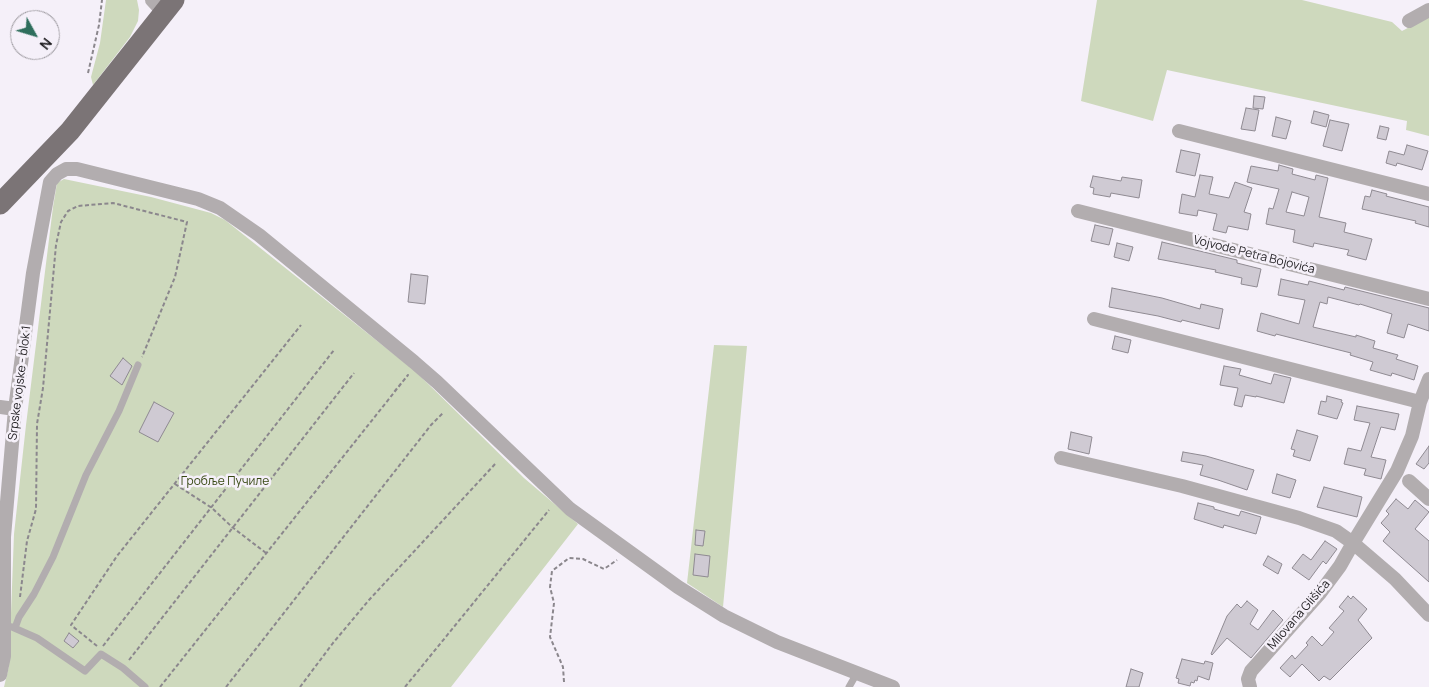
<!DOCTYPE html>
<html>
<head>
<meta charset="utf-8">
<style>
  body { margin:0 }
  #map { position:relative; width:1429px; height:687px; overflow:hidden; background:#f5f0f9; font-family:Manrope,sans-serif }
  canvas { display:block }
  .north { position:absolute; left:10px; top:10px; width:50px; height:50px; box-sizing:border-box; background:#f5f0f9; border:1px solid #9f9ca2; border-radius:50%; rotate:129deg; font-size:14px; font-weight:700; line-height:20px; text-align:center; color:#1f1d20 }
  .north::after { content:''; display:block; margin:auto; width:18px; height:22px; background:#2e6e5c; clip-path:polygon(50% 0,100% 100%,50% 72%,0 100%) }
</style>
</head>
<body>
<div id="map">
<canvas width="1429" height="687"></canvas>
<div class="north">N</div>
</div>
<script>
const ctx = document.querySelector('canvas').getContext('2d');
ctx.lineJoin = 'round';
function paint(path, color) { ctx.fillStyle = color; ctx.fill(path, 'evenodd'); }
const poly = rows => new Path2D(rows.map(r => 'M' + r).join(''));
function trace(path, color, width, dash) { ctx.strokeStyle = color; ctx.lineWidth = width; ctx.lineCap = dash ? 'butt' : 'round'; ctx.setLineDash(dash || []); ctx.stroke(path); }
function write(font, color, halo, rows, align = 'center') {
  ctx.font = font + ' Manrope,sans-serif'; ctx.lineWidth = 5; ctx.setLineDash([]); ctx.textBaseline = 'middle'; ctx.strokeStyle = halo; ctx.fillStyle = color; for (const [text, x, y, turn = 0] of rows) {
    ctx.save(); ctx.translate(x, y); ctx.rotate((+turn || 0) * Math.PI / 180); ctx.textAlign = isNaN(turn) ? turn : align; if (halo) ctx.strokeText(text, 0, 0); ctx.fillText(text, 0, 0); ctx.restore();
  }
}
paint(poly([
  [106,0,137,0,139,10,138,21,130,37,93,85,91,77,100,43],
  [1097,0,1302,0,1392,22,1402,31,1429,17,1429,136,1406,130,1407,121,1167,70,1153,121,1081,101],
  [64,179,151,197,211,213,225,220,415,371,524,478,578,524,451,687,4,687,9,666,14,534,26,425,53,207,57,183],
  [714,345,747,346,723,607,687,583]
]), '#ced9bd');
const building = poly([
  [1254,96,1265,97,1263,109,1253,108,1254,96],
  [1246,108,1259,110,1255,131,1241,129,1246,108],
  [1314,111,1329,115,1326,127,1311,123,1314,111],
  [1276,117,1291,121,1286,139,1272,136,1276,117],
  [1330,120,1349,124,1342,151,1323,146,1330,120],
  [1380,126,1389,128,1386,140,1377,138,1380,126],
  [1407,145,1428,151,1422,170,1397,163,1396,166,1386,163,1389,151,1404,155,1407,145],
  [1181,150,1200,154,1195,176,1176,172,1181,150],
  [1279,165,1293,169,1292,174,1315,180,1316,175,1328,178,1319,217,1346,223,1344,232,1372,239,1366,260,1347,255,1349,250,1314,243,1313,247,1293,242,1295,230,1266,224,1269,208,1273,209,1279,189,1247,182,1251,166,1278,171,1279,165],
  [1292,192,1309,197,1304,216,1286,212,1292,192],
  [1200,175,1213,177,1209,194,1229,198,1235,182,1252,188,1244,212,1251,214,1248,230,1228,226,1226,233,1213,230,1217,214,1198,210,1197,216,1179,213,1182,194,1195,197,1200,175],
  [1093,176,1121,181,1122,177,1142,180,1139,198,1111,193,1110,197,1093,194,1094,188,1090,187,1093,176],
  [1372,190,1387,194,1386,196,1429,207,1429,227,1415,223,1416,221,1362,209,1365,196,1370,197,1372,190],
  [1095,225,1113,229,1109,245,1091,241,1095,225],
  [1162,242,1237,260,1237,263,1261,269,1257,287,1241,284,1242,278,1215,272,1216,270,1158,259,1162,242],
  [1117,243,1133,247,1129,261,1114,257,1117,243],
  [411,274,428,276,425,304,408,302,411,274],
  [1281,279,1308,285,1309,281,1344,290,1345,287,1429,308,1429,331,1408,324,1404,338,1387,333,1392,314,1360,304,1359,305,1328,297,1327,304,1320,302,1313,327,1356,337,1356,335,1375,341,1373,348,1398,355,1396,359,1418,366,1414,380,1392,373,1391,376,1370,370,1373,362,1350,355,1351,353,1276,334,1275,336,1257,331,1261,313,1299,324,1305,300,1278,295,1281,279],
  [1112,288,1162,298,1200,309,1201,304,1223,309,1219,329,1182,320,1181,322,1158,316,1109,307,1112,288],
  [1115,336,1131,340,1128,353,1112,349,1115,336],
  [123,358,132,366,122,385,110,376,123,358],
  [1224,366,1241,369,1239,375,1271,384,1274,374,1291,378,1284,403,1256,396,1256,397,1245,395,1242,407,1234,405,1238,388,1220,385,1224,366],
  [1327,396,1342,400,1341,402,1343,403,1337,419,1318,414,1321,401,1326,402,1327,396],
  [154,402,174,413,158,442,139,432,154,402],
  [1357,406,1399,414,1395,430,1381,427,1371,457,1386,460,1381,479,1364,475,1366,469,1344,464,1348,448,1361,451,1370,423,1354,420,1357,406],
  [1297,430,1318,436,1310,461,1293,456,1295,450,1291,449,1297,430],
  [1071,432,1092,437,1089,454,1068,449,1071,432],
  [1429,446,1429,463,1424,469,1416,464,1429,446],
  [1183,452,1206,456,1254,470,1247,490,1218,480,1200,475,1203,465,1181,461,1183,452],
  [1277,474,1296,480,1290,498,1272,493,1277,474],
  [1324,487,1362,497,1357,517,1317,507,1324,487],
  [1396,499,1408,509,1415,500,1429,512,1415,529,1429,541,1429,582,1383,541,1390,532,1381,523,1389,514,1386,511,1396,499],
  [1198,503,1214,507,1214,509,1239,516,1241,511,1261,517,1256,534,1224,525,1223,528,1194,519,1198,503],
  [696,530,705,531,703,546,695,545,696,530],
  [1325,541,1337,549,1326,564,1323,561,1309,580,1292,568,1303,554,1311,560,1325,541],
  [695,554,710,556,708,577,693,575,695,554],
  [1268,556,1282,564,1278,574,1263,565,1268,556],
  [1348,596,1351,599,1353,596,1367,609,1358,620,1372,638,1330,680,1324,676,1319,681,1302,664,1290,677,1280,668,1292,655,1295,659,1308,645,1306,643,1312,636,1322,646,1334,632,1329,628,1344,611,1339,607,1348,596],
  [1247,601,1258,610,1250,624,1258,630,1273,610,1283,620,1251,658,1227,638,1212,655,1211,654,1227,616,1237,604,1241,608,1247,601],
  [69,633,79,641,73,648,64,641,69,633],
  [1182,659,1204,664,1205,661,1213,663,1209,680,1198,676,1197,681,1195,680,1194,683,1191,682,1190,686,1178,683,1179,679,1176,678,1182,659],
  [1131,669,1143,673,1139,687,1126,687,1131,669]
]);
paint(building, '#cfcad3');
trace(building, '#8f8a92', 1);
trace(poly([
  [88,73,99,25,102,0],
  [175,484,212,508,232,527,266,553],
  [20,597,27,541,36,509,37,424,43,388,56,245,61,222,68,211,78,206,113,203,187,222,175,277,142,357],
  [97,646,71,625,117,556,301,325],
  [103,646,334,350],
  [129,660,354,373],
  [564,682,563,667,550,637,554,603,550,587,552,571,569,558,583,559,604,569,617,560],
  [160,687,408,375,394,392],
  [226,687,431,425,443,413],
  [300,687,333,643,369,600,496,463],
  [405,687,549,510]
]), '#8b878d', 2, [4, 2.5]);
trace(poly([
  [12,627,37,638,85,671,101,654,123,668,145,687],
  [15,628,19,617,34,594,53,557,86,475,119,411,138,365],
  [849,687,857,673]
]), '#b2adaf', 7);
trace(poly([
  [152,0,164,13],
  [1409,21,1429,10],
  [1179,131,1429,194],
  [1078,211,1429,299],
  [1094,319,1420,402],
  [0,407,15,409],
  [1061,458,1182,486,1299,518,1336,531,1353,543,1395,579,1429,615],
  [1409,481,1429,499],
  [0,675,4,656,4,537,15,409,33,273,50,182,57,174,66,169,77,169,198,199,220,208,259,235,414,362,437,382,570,509,678,587,724,616,777,642,893,687],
  [1250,687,1248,679,1251,671,1320,593,1340,566,1353,543,1397,471,1412,436,1420,402,1429,379]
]), '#b2adaf', 14);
trace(poly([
  [0,204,70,131,174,0]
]), '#7b7476', 21);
write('12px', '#1f1d20', '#f5f0f9', [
  ["Vojvode Petra Bojovića",1254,255,14],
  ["Srpske vojske - blok 1",20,383,-83],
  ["Milovana Glišića",1299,615,-49]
]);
write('12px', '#374812', '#f5f0f9', [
  ["Гробље Пучиле",225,482]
]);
</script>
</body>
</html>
